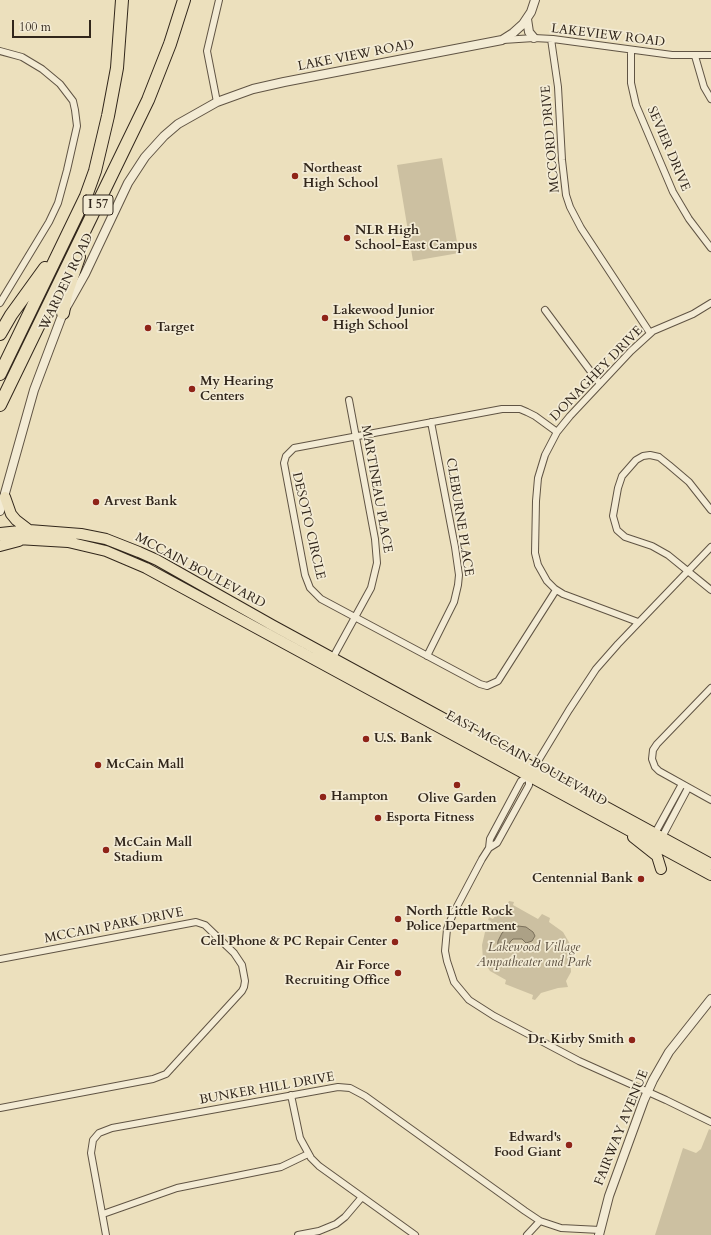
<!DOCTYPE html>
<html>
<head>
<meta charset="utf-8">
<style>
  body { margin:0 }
  #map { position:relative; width:711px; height:1235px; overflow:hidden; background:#ece0bd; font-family:Cardo,serif }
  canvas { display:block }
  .scale { position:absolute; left:12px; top:20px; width:79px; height:18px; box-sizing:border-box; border:2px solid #31261b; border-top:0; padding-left:5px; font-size:12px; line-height:14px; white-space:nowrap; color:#31261b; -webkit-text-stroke:3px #f3ebd4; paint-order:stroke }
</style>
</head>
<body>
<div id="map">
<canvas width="711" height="1235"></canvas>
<div class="scale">100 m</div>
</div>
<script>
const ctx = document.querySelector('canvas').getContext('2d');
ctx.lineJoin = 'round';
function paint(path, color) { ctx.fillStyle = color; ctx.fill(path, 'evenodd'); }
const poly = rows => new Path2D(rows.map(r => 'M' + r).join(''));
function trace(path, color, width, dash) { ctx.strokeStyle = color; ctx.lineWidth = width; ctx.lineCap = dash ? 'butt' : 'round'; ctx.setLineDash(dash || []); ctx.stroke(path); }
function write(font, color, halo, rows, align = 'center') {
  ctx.font = font + ' Cardo,serif'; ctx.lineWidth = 3.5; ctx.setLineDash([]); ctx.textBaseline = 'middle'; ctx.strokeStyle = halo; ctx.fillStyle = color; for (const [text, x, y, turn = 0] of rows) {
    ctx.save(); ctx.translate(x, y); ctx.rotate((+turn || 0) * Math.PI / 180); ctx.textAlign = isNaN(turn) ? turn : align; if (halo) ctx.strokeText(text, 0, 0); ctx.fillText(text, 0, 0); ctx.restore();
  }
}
paint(poly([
  [442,158,459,253,413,261,397,165],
  [509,901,514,902,513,905,538,919,542,914,550,918,549,922,563,932,570,944,571,972,566,981,568,987,558,988,541,993,535,1000,532,999,533,995,505,984,506,980,490,971,483,960,482,945,485,932,491,921,488,920,489,917,493,919,499,910,506,908],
  [709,1129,711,1130,711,1235,655,1235,683,1148,696,1153,701,1149]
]), '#ccc0a1');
const water = poly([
  [518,926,526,927,533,932,535,936,532,941,526,943,522,939,513,939,510,942,509,948,497,952,498,941,502,933,508,928,518,926]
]);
paint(water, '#aca186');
trace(water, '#7b705b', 1);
const minor = poly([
  [551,39,558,87,562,160,566,195,570,207,581,228,650,333],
  [503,40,534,38,553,39,672,55,711,55],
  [631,50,631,83,636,105,673,192,689,219,711,248],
  [0,51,22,57,42,69,60,84,73,101,75,110,77,126,67,170,58,203,49,222,0,303],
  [695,56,704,87,711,99],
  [217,102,207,51,219,0],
  [545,310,600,384],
  [711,510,689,482,669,465,659,457,650,455,643,456,636,460,622,476,618,488,613,516,617,530,625,537,652,546,668,555,711,590],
  [556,590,498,681,487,686,480,684,321,599,310,588,305,575,284,463,286,456,294,448,502,409,520,409,527,412,535,416,557,432],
  [638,622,563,594,555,589,547,581,538,565,535,553,536,501,538,478,545,455,557,432,570,416,631,351,653,331,693,314,711,303],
  [427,656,454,602,458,585,459,575,455,547,431,422],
  [331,661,371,588,377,563,375,539,349,400],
  [711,688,657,744,653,750,652,759,655,767,659,771,711,800],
  [529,776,529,785,497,843,489,848,482,859,453,914,447,929,445,951,447,961,454,982,469,1000,494,1016,579,1061,666,1100,711,1122],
  [654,835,682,784],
  [661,839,688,788],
  [489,848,490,839,521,781,529,776,569,710,596,669,618,644,711,547],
  [0,959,196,922,205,925,234,953,242,965,245,981,244,987,242,991,166,1074,153,1079,0,1108],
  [291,1095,300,1138,311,1158,319,1166,415,1235],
  [103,1214,177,1188,281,1167,308,1154],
  [106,1235,91,1153,93,1140,99,1133,112,1128,338,1087,350,1088,365,1096,525,1211,540,1221,561,1228,600,1230],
  [298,1235,319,1231,336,1224,345,1217,362,1197],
  [527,1235,540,1221]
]);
const tertiary = poly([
  [527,19,529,32,534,38],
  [0,511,34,390,63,313,85,274,128,183,145,157,164,136,178,124,217,102,253,89,284,82,502,40,513,33,523,24,531,12,535,0],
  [599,1235,609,1196,644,1100,653,1080,669,1052,711,999]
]);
const primary = poly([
  [5,497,11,514,16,520,29,530],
  [0,533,29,530,81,534,106,539,139,552,157,560,272,625,711,864],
  [2,536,17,539,68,542,106,551,146,568,711,875],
  [0,546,19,541],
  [633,837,657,856,661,869]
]);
const motorway = poly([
  [63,313,66,295,79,257],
  [0,334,11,315,45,268],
  [0,374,86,196,95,171,108,116,117,68,122,0],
  [0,405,148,100,170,44,184,0]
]);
trace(minor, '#605444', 8);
trace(tertiary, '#605444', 10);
trace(primary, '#31261b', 12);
trace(motorway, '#31261b', 14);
trace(minor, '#f3ebd4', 6);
trace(tertiary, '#f3ebd4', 8);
trace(primary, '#ece0bd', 10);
trace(motorway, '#ece0bd', 12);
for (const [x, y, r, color] of [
  [295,176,4,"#8f2418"],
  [347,238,4,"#8f2418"],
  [325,318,4,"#8f2418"],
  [148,328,4,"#8f2418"],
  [192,389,4,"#8f2418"],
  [96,502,4,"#8f2418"],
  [366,739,4,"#8f2418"],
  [98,765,4,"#8f2418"],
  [457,785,4,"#8f2418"],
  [323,797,4,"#8f2418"],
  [378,818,4,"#8f2418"],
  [106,850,4,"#8f2418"],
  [641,879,4,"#8f2418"],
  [398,919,4,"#8f2418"],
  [395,942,4,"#8f2418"],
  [398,973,4,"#8f2418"],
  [632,1040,4,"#8f2418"],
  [569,1145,4,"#8f2418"]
]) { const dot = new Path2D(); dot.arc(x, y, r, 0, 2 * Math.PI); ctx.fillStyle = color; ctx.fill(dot); trace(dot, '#f3ebd4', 1.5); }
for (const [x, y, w] of [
  [98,205,30]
]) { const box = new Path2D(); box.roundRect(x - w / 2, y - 10, w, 20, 3); ctx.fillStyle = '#f3ebd4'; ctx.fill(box); trace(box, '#31261b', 1); }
write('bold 12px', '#31261b', null, [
  ["I 57",98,205]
]);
write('13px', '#31261b', '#f3ebd4', [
  ["LAKEVIEW ROAD",608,36,7],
  ["LAKE VIEW ROAD",356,56,-11],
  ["MCCORD DRIVE",551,139,-95],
  ["SEVIER DRIVE",668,149,67],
  ["WARDEN ROAD",67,282,-64],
  ["DONAGHEY DRIVE",597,374,-46],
  ["MARTINEAU PLACE",376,489,80],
  ["CLEBURNE PLACE",459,517,81],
  ["DESOTO CIRCLE",308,526,77],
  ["MCCAIN BOULEVARD",200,571,28],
  ["EAST MCCAIN BOULEVARD",526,759,29],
  ["MCCAIN PARK DRIVE",114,926,-11],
  ["BUNKER HILL DRIVE",267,1089,-10],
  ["FAIRWAY AVENUE",622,1128,-68]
]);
write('bold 13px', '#31261b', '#f3ebd4', [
  ["Northeast",303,169],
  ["High School",303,184],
  ["NLR High",355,231],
  ["School-East Campus",355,246],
  ["Lakewood Junior",333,311],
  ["High School",333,326],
  ["Target",156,328],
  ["My Hearing",200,382],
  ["Centers",200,397],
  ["Arvest Bank",104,502],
  ["U.S. Bank",374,739],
  ["McCain Mall",106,765],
  ["Hampton",331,797],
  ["Olive Garden",457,799,"center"],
  ["Esporta Fitness",386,818],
  ["McCain Mall",114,843],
  ["Stadium",114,858],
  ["Centennial Bank",633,879,"right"],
  ["North Little Rock",406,912],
  ["Police Department",406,927],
  ["Cell Phone & PC Repair Center",387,942,"right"],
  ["Air Force",390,966,"right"],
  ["Recruiting Office",390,981,"right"],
  ["Dr. Kirby Smith",624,1040,"right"],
  ["Edward's",561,1138,"right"],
  ["Food Giant",561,1153,"right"]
], 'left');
write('italic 13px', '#584c3c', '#f3ebd4', [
  ["Lakewood Village",534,948],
  ["Ampatheater and Park",534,963]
]);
</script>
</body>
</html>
